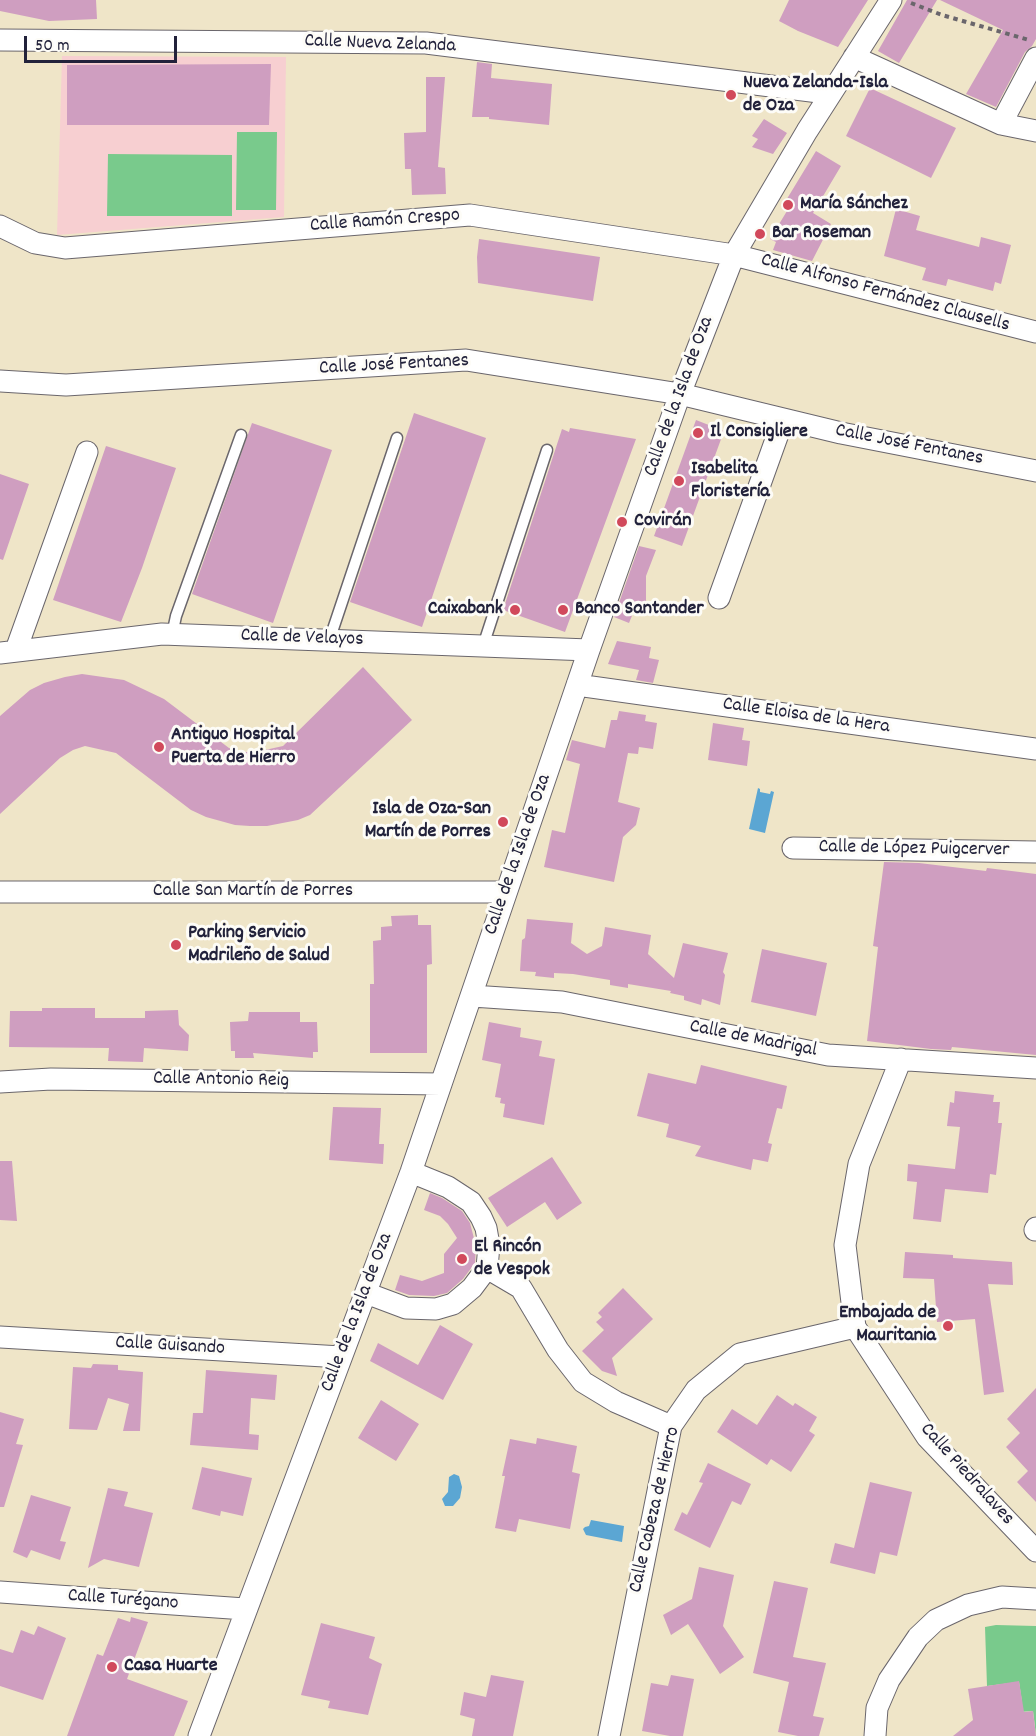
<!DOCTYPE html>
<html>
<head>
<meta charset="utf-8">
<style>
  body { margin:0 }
  #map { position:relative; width:1036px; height:1736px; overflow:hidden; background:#efe5c8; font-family:Dekko,sans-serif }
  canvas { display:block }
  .scale { position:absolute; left:24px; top:36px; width:153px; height:27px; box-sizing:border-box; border:3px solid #22223b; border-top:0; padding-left:8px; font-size:18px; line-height:21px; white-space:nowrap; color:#22223b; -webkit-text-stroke:4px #fdfcf7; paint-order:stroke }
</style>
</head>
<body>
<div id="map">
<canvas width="1036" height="1736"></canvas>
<div class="scale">50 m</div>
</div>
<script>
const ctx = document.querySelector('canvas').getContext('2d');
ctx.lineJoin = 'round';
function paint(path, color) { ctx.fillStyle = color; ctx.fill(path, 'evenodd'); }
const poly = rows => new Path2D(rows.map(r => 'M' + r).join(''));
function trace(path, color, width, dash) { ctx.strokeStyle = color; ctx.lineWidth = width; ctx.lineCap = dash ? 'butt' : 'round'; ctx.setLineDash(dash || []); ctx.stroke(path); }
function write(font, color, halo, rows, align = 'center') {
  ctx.font = font + ' Dekko,sans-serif'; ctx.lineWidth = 6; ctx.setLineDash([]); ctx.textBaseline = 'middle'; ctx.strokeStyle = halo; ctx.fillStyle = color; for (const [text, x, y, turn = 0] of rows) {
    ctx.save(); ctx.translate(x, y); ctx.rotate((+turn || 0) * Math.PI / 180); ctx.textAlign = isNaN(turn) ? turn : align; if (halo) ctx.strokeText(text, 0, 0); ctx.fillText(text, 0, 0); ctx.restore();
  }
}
paint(poly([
  [62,56,286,57,284,217,57,235]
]), '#f7cfd1');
paint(poly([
  [237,132,277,132,276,210,236,210],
  [108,154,232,155,232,216,107,216],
  [996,1625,1036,1626,1036,1735,1033,1711,1019,1712,1022,1702,1019,1682,987,1686,985,1627]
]), '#79ca8c');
paint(poly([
  [758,788,760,789,760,792,770,794,771,791,774,792,765,833,749,829],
  [454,1474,459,1476,462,1487,460,1498,453,1506,445,1506,442,1499,448,1492,449,1477],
  [591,1520,624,1526,622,1542,586,1535,583,1529,585,1527,589,1526]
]), '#5ba6d3');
paint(poly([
  [0,0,96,0,97,19,49,21,0,11],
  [789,0,868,0,838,47,798,31,779,21],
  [907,0,937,0,899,63,878,51],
  [940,0,1036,0,1036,39,1032,46,1025,52,996,107,966,94,1003,30],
  [477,62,492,64,491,78,552,84,549,125,489,119,489,117,472,117],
  [271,64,269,125,67,125,67,65],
  [426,77,445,77,438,167,445,168,446,194,412,195,411,169,405,169,404,133,426,132],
  [870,88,956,128,931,178,846,136],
  [764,119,787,133,773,154,752,147,758,139,752,136],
  [816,151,841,166,813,213,831,224,812,261,773,250,776,242,770,239,787,211,782,207],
  [896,209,920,216,916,230,979,247,981,237,1011,245,1001,284,995,282,993,291,948,279,946,286,922,280,926,268,884,256],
  [479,239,600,257,593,301,478,283,477,257],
  [414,413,486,438,422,627,350,602],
  [696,420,724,431,682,546,654,536],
  [252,423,332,450,273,623,192,594],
  [570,428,636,439,565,632,503,610,562,429,569,432],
  [106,446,176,468,142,568,121,622,53,600],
  [0,474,29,484,3,560,0,559],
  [639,546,656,550,646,576,646,609,636,606,629,623,614,617],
  [617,641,651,647,649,658,659,660,653,683,636,680,639,670,608,664],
  [363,667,412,720,310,815,298,820,267,826,250,826,235,825,206,817,191,810,116,753,85,746,73,750,60,758,0,814,0,716,30,690,44,683,65,677,82,674,124,680,164,699,229,748,242,752,256,752,283,746],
  [619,711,646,715,645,721,657,723,653,749,639,747,638,754,628,753,618,802,640,808,636,825,623,837,614,882,544,867,552,830,565,833,580,764,566,760,572,740,605,748,611,720,617,720],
  [713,723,744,728,742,740,750,741,747,766,708,760],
  [884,862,919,863,986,871,987,868,1036,874,1036,1055,952,1047,951,1050,931,1049,867,1041,878,947,873,946],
  [418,915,418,925,431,925,432,964,427,965,427,1053,370,1053,370,984,374,984,373,941,381,940,381,927,392,926,391,916],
  [527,919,573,923,571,943,587,954,602,946,605,927,651,935,648,954,674,978,683,943,728,953,723,972,725,975,720,1005,702,999,701,1005,684,1000,684,996,670,993,671,991,628,984,628,988,610,985,610,980,573,974,554,973,554,978,535,976,536,972,520,971,522,940,525,938],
  [762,949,827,963,816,1016,751,1002],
  [42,1008,95,1008,95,1018,145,1018,145,1011,178,1010,179,1025,189,1035,188,1051,144,1048,143,1062,108,1061,109,1048,9,1047,10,1011,42,1011],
  [249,1012,300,1012,300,1022,317,1022,318,1052,313,1052,313,1058,253,1053,254,1058,235,1058,235,1051,231,1051,230,1022,248,1021],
  [489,1022,521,1028,520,1037,542,1041,539,1056,555,1059,544,1125,503,1117,505,1104,500,1103,501,1098,495,1097,501,1064,482,1060],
  [701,1065,787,1086,782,1109,777,1108,768,1143,772,1144,768,1162,753,1159,751,1170,695,1156,701,1146,666,1137,669,1124,637,1116,648,1073,696,1084],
  [955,1091,994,1095,993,1102,1000,1102,998,1123,1002,1123,996,1175,990,1174,988,1193,945,1189,941,1222,913,1219,917,1182,907,1181,908,1164,955,1169,960,1127,947,1126,950,1102,954,1103],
  [333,1107,381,1108,379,1144,384,1144,383,1164,329,1160],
  [552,1157,582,1203,557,1220,545,1202,507,1227,488,1198],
  [0,1161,12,1161,17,1221,0,1220],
  [430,1193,442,1198,462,1211,470,1223,476,1246,475,1263,463,1279,447,1293,434,1296,409,1295,395,1290,400,1275,422,1281,444,1273,444,1254,457,1238,448,1224,440,1216,424,1210],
  [905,1252,953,1255,953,1258,1012,1262,1013,1285,988,1284,1004,1392,984,1395,975,1319,937,1322,934,1279,903,1278],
  [623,1288,653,1319,612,1358,617,1376,602,1371,582,1351,604,1330,596,1322,602,1317,598,1313],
  [440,1325,473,1344,443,1400,370,1361,378,1343,418,1365],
  [93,1364,118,1365,118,1370,143,1372,140,1431,123,1431,129,1404,108,1398,97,1430,69,1429,73,1367,91,1368],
  [206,1370,277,1375,275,1400,251,1398,249,1434,259,1435,258,1450,190,1445,193,1413,203,1413],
  [1036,1388,1036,1502,1017,1482,1028,1471,1006,1447,1020,1433,1007,1419],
  [777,1395,793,1406,795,1403,817,1417,809,1431,815,1435,791,1472,771,1459,767,1465,717,1432,732,1409,757,1425],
  [381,1400,419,1424,396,1461,358,1438],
  [0,1412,24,1419,16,1444,23,1445,4,1507,0,1507],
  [537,1438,577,1446,572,1472,580,1474,570,1529,519,1519,516,1532,495,1528,505,1476,502,1476,510,1439,536,1444],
  [708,1463,751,1484,741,1505,732,1501,710,1548,674,1530,682,1512,687,1515,703,1483,699,1482],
  [202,1467,252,1478,243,1516,221,1511,220,1516,192,1509],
  [870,1482,912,1492,897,1556,880,1552,875,1574,830,1563,835,1543,854,1548],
  [108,1488,128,1492,124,1506,153,1513,139,1567,104,1559,88,1568],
  [31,1495,71,1507,60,1541,66,1542,60,1560,31,1550,27,1558,13,1552],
  [699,1567,734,1575,723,1626,744,1657,720,1674,688,1624,671,1635,663,1615,692,1599],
  [774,1581,808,1588,793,1657,826,1663,813,1716,824,1718,819,1736,798,1736,778,1732,789,1682,753,1673],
  [131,1617,148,1622,127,1679,188,1701,174,1736,67,1736,97,1654,103,1656,118,1618,130,1622],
  [321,1623,375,1637,369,1658,382,1664,368,1715,328,1708,330,1701,301,1695],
  [38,1626,66,1638,43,1700,0,1686,0,1649,13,1653,21,1630,34,1635],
  [491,1675,524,1681,513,1736,472,1736,475,1719,460,1715,464,1692,486,1697],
  [671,1675,694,1679,683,1736,670,1736,642,1731,651,1683,668,1686],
  [1019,1681,1024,1712,1033,1711,1036,1736,953,1736,973,1720,968,1689]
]), '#cf9ec0');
const lane = poly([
  [172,635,176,616,241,435],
  [329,641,397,438],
  [483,646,547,450]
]);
const street = poly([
  [0,40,426,43,819,92,828,97],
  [854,57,1001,124,1036,131],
  [1001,124,1036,58],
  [0,226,35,243,65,248,470,215,734,255,1036,332],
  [0,381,66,385,466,360,680,394,841,433,1036,471],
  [719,598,783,420],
  [16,650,87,452],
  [0,653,162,634,589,650],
  [577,685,1036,749],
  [793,848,1036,852],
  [0,892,506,892],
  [472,996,562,1002,828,1055,1036,1068],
  [901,1059,859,1164,845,1245,855,1327,927,1437,1036,1551],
  [0,1082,51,1079,441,1084],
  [1035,1230,1036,1228],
  [487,1268,521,1288,558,1350,583,1382,616,1402,671,1426],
  [366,1293,406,1308,436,1309,453,1304,472,1288,487,1268,489,1245,486,1228,481,1217,471,1202,448,1187,411,1172],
  [0,1337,341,1357],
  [0,1592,245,1609],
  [199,1736,411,1172,589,650,680,394,734,255,807,131,891,0],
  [609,1736,671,1426,696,1390,740,1354,855,1327],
  [875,1736,877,1708,889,1680,918,1637,936,1620,968,1605,1002,1597,1036,1599]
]);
trace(lane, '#6a666c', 13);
trace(street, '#6a666c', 23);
trace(poly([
  [911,3,942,15,1029,40]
]), '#6a666c', 4, [4.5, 4.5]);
trace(lane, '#fff', 10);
trace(street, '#fff', 21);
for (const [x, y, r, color] of [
  [731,95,6,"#d1495b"],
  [788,205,6,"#d1495b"],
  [760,234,6,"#d1495b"],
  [698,433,6,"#d1495b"],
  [679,481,6,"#d1495b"],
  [622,522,6,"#d1495b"],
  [515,610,6,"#d1495b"],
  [563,610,6,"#d1495b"],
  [159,747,6,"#d1495b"],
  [503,822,6,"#d1495b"],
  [176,945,6,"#d1495b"],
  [462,1259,6,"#d1495b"],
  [948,1326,6,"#d1495b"],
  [112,1667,6,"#d1495b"]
]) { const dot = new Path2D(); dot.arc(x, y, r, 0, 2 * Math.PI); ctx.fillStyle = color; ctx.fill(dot); trace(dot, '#fdfcf7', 2); }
write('20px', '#22223b', '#fdfcf7', [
  ["Calle Nueva Zelanda",380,45,2],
  ["Calle Ramón Crespo",385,222,-4],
  ["Calle Alfonso Fernández Clausells",885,294,15],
  ["Calle José Fentanes",394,366,-3],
  ["Calle de la Isla de Oza",680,397,-70],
  ["Calle José Fentanes",909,446,11],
  ["Calle de Velayos",302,639,2],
  ["Calle Eloisa de la Hera",806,717,8],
  ["Calle de López Puigcerver",914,850,1],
  ["Calle de la Isla de Oza",519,855,-71],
  ["Calle San Martín de Porres",253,892],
  ["Calle de Madrigal",753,1040,11],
  ["Calle Antonio Reig",221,1081,1],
  ["Calle de la Isla de Oza",358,1313,-69],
  ["Calle Guisando",170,1347,3],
  ["Calle Piedralaves",966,1475,48],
  ["Calle Cabeza de Hierro",656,1510,-77],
  ["Calle Turégano",123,1601,4]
]);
write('bold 20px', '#22223b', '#fdfcf7', [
  ["Nueva Zelanda-Isla",743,84],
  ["de Oza",743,107],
  ["María Sánchez",800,205],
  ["Bar Roseman",772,234],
  ["Il Consigliere",710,433],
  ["Isabelita",691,470],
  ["Floristería",691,493],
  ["Covirán",634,522],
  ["Caixabank",503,610,"right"],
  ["Banco Santander",575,610],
  ["Antiguo Hospital",171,736],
  ["Puerta de Hierro",171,759],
  ["Isla de Oza-San",491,810,"right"],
  ["Martín de Porres",491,833,"right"],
  ["Parking Servicio",188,934],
  ["Madrileño de Salud",188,957],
  ["El Rincón",474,1248],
  ["de Vespok",474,1271],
  ["Embajada de",936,1314,"right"],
  ["Mauritania",936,1337,"right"],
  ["Casa Huarte",124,1667]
], 'left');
</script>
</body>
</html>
